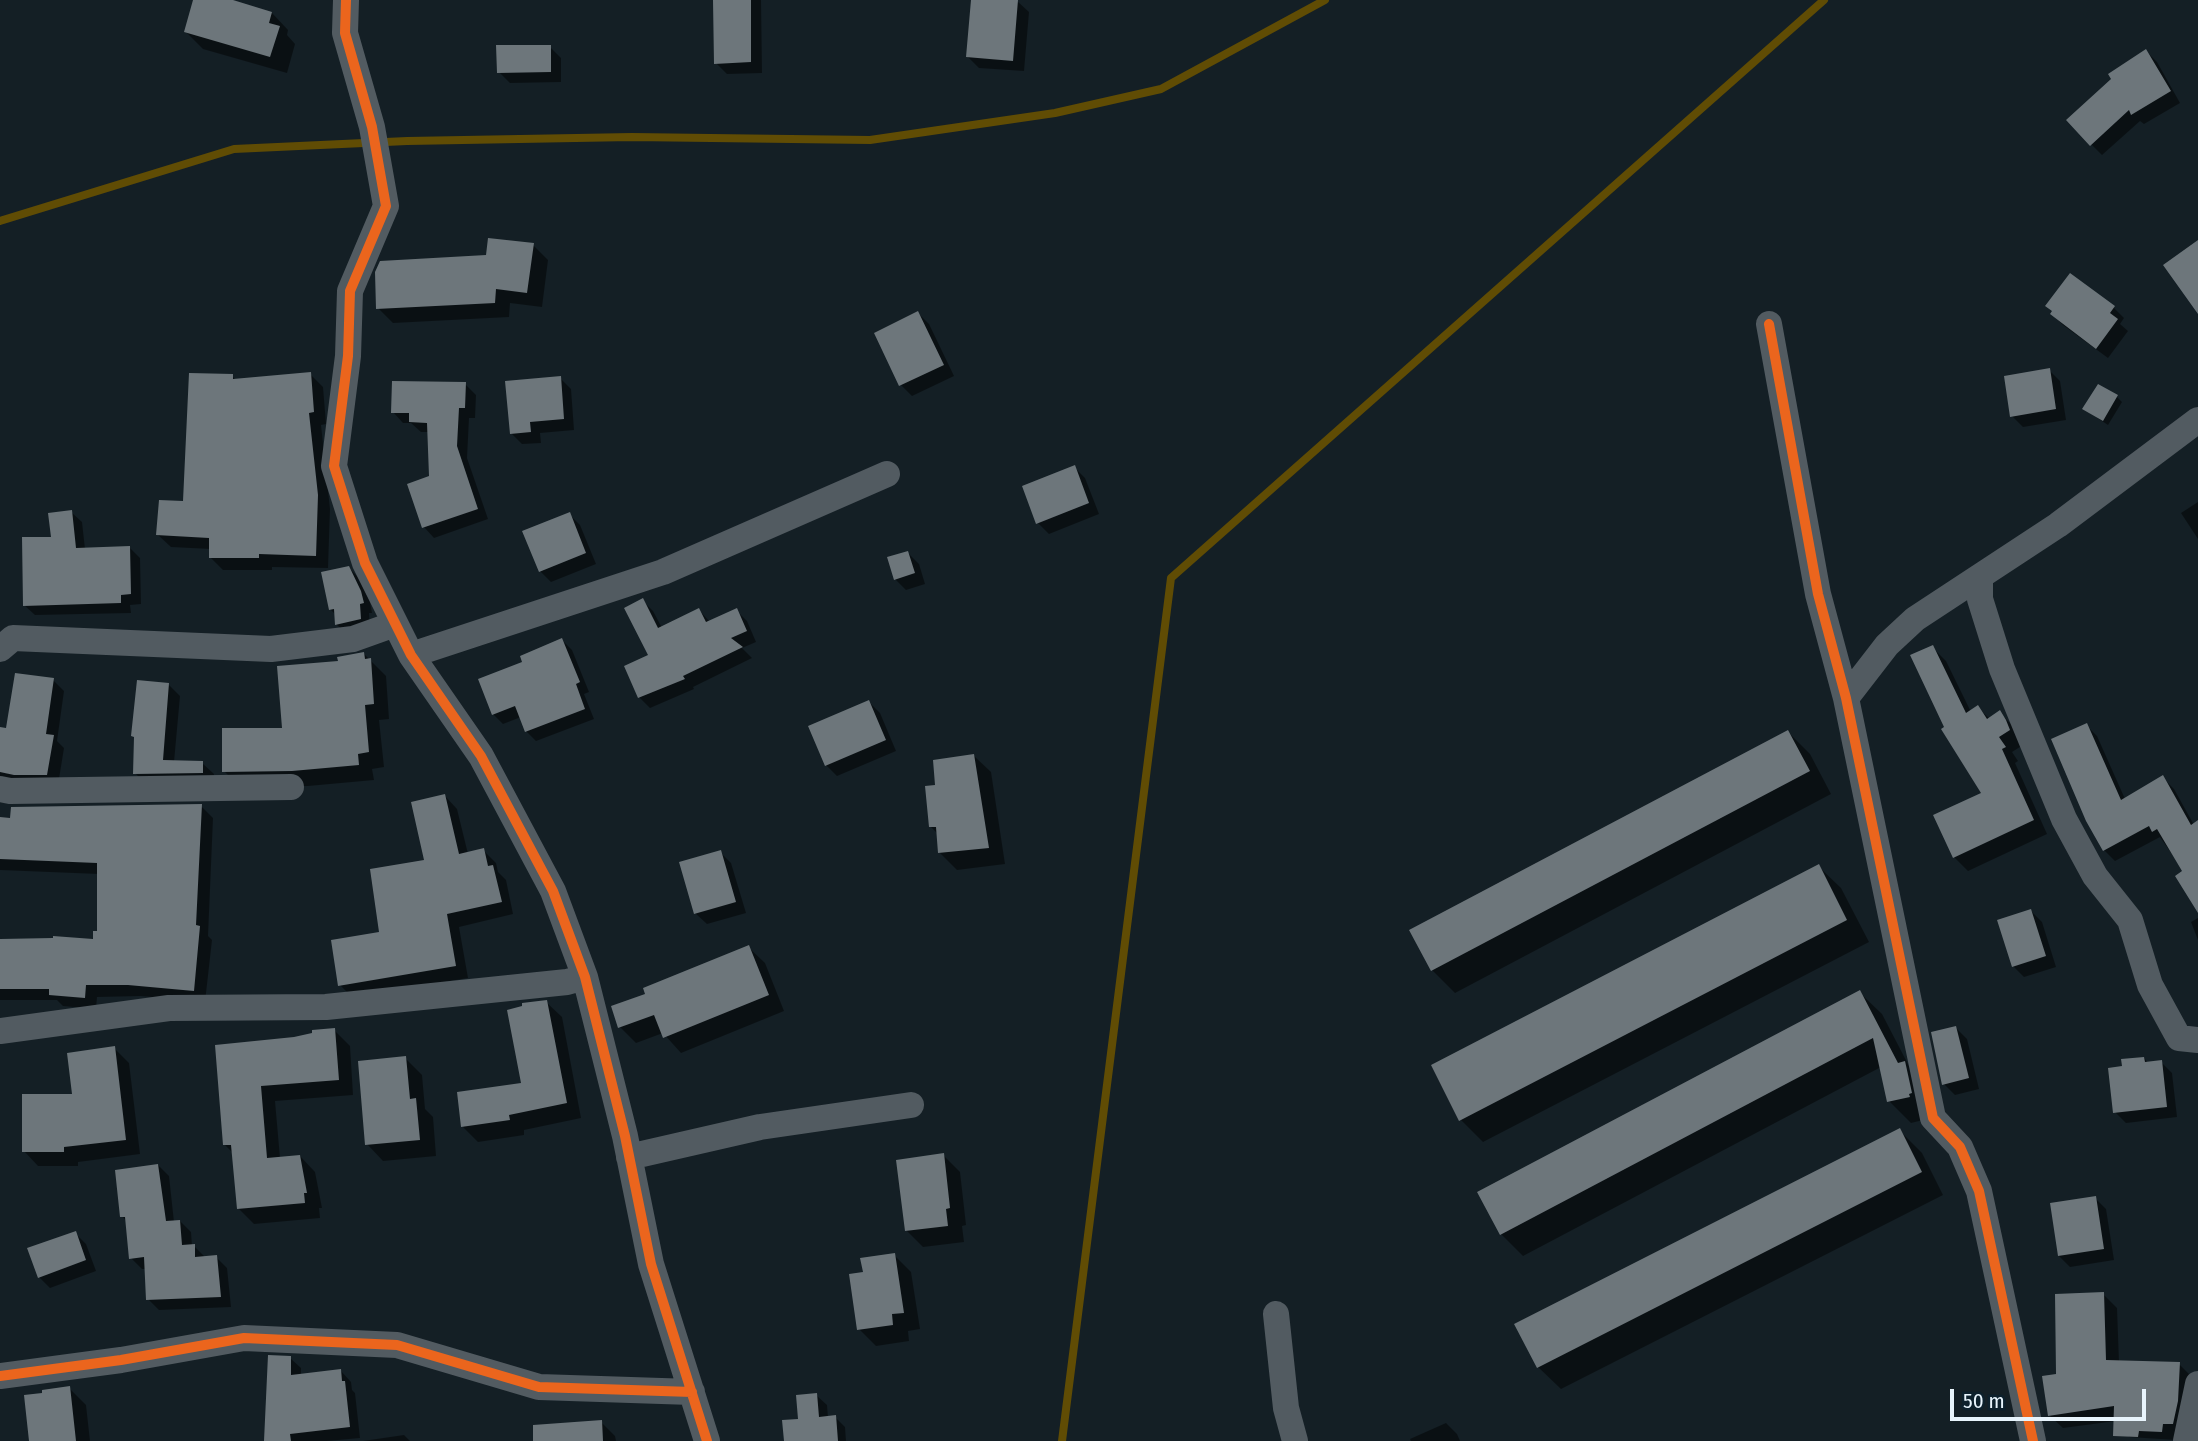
<!DOCTYPE html>
<html>
<head>
<meta charset="utf-8">
<style>
  body { margin:0 }
  #map { position:relative; width:2198px; height:1441px; overflow:hidden; background:#141f25; font-family:"Fira Sans Condensed",sans-serif }
  canvas { display:block }
  .scale { position:absolute; left:1950px; top:1389px; width:196px; height:32px; box-sizing:border-box; border:4px solid #e8f4fc; border-top:0; padding-left:9px; font-size:21px; line-height:24px; white-space:nowrap; color:#e8f4fc; -webkit-text-stroke:5px #0d202c; paint-order:stroke }
</style>
</head>
<body>
<div id="map">
<canvas width="2198" height="1441"></canvas>
<div class="scale">50 m</div>
</div>
<script>
const ctx = document.querySelector('canvas').getContext('2d');
ctx.lineJoin = 'round';
function paint(path, color) { ctx.fillStyle = color; ctx.fill(path, 'evenodd'); }
const poly = rows => new Path2D(rows.map(r => 'M' + r).join(''));
function trace(path, color, width, dash) { ctx.strokeStyle = color; ctx.lineWidth = width; ctx.lineCap = dash ? 'butt' : 'round'; ctx.setLineDash(dash || []); ctx.stroke(path); }
paint(poly([
  [195,0,226,0,272,13,288,30,287,35,295,44,287,73,203,49,186,32],
  [715,0,761,0,762,73,727,74,716,63],
  [972,0,1017,1,1029,12,1024,71,979,68,968,57],
  [550,47,561,58,561,82,510,83,499,72],
  [2146,51,2157,62,2180,103,2144,124,2140,121,2102,155,2091,144],
  [533,245,548,260,542,307,510,303,509,317,393,323,378,308,488,257],
  [2113,307,2124,318,2120,324,2128,331,2108,358,2063,325,2052,314],
  [918,313,929,324,954,376,912,396,901,385,876,334],
  [2049,370,2060,381,2066,420,2023,427,2012,416],
  [310,374,323,387,326,424,321,425,330,509,328,568,272,567,272,570,223,570,210,557,211,549,171,547,158,535,185,503,232,376,237,381],
  [560,378,571,389,574,430,540,433,541,443,522,444,511,433],
  [465,384,476,395,475,418,469,418,467,458,488,519,434,538,424,527,409,485,431,478,429,432,421,432,411,423,403,423,393,412],
  [2117,397,2122,402,2108,425,2084,409],
  [1074,467,1085,478,1099,514,1049,534,1038,523],
  [2198,502,2198,539,2181,513],
  [71,512,82,522,85,549,129,547,140,558,141,604,130,605,131,613,35,615,24,605,53,539],
  [569,514,580,525,596,564,551,582,540,571],
  [908,553,919,564,925,584,906,590,895,579],
  [349,568,359,578,370,602,372,613,369,613,370,629,347,634,337,625,336,615,330,609],
  [643,601,653,611,662,628,699,610,710,622,737,611,747,621,756,642,742,648,752,658,693,687,694,689,650,708,639,697,651,656],
  [562,640,572,650,589,692,584,694,594,719,536,741,526,731,521,717,503,724,493,714,524,663],
  [1932,647,1946,661,1971,712,1978,708,1990,719,2000,713,2014,727,2023,745,2012,752,2018,761,2015,763,2047,834,1968,871,1954,857,1983,793,1947,728],
  [364,654,386,676,389,719,379,720,384,767,372,769,374,780,308,786,240,787,224,771,284,730,340,663],
  [53,680,64,691,57,741,64,748,58,785,0,777,0,729,8,730],
  [169,685,180,696,174,762,202,763,214,774,213,783,146,784,135,773],
  [869,702,880,713,896,751,837,776,826,765,810,727],
  [2086,725,2097,736,2125,799,2163,778,2174,789,2194,825,2198,824,2198,910,2184,871,2160,837,2115,861,2104,850],
  [1788,732,1810,754,1831,794,1455,993,1432,970],
  [974,756,991,772,1005,864,957,870,940,853,938,834,931,827,937,787],
  [445,796,457,809,468,854,483,850,496,863,498,872,506,880,513,914,459,927,468,978,352,997,340,985,381,933,426,862],
  [201,806,213,818,208,936,212,940,205,1002,141,996,97,997,96,1009,63,1006,57,1000,0,1000,0,940,95,941,99,933,99,874,0,870,0,819],
  [720,852,731,863,746,913,707,924,695,913],
  [1818,866,1841,888,1869,942,1483,1142,1461,1120],
  [2031,911,2042,922,2056,967,2024,977,2013,966],
  [2198,918,2198,940,2191,922],
  [748,947,765,963,784,1011,681,1053,663,1033,636,1043,620,1027,648,995],
  [1860,993,1882,1014,1910,1068,1931,1118,1911,1123,1889,1101,1881,1067,1523,1256,1501,1234],
  [546,1002,562,1017,581,1118,524,1130,524,1135,478,1142,463,1127,523,1085],
  [1956,1028,1967,1039,1979,1089,1955,1095,1944,1084],
  [334,1030,350,1046,353,1095,275,1101,280,1158,300,1156,315,1172,322,1208,319,1208,320,1218,254,1224,238,1208,234,1154,225,1145,217,1046,294,1039],
  [114,1048,129,1063,140,1154,78,1162,78,1166,38,1166,24,1151],
  [405,1058,422,1075,425,1109,433,1117,436,1156,383,1161,367,1144],
  [2144,1058,2149,1064,2161,1062,2172,1073,2177,1117,2126,1123,2115,1112,2124,1068],
  [1900,1131,1922,1153,1943,1195,1561,1389,1538,1367],
  [943,1155,960,1172,966,1225,962,1226,964,1242,923,1247,906,1230],
  [158,1165,169,1176,174,1222,180,1221,191,1232,192,1246,194,1246,206,1258,216,1257,227,1268,231,1307,159,1310,148,1299,147,1269,142,1269,131,1258,127,1222,122,1216],
  [2095,1198,2106,1209,2114,1260,2070,1267,2059,1256],
  [75,1233,86,1244,96,1271,50,1288,39,1277],
  [894,1255,911,1272,920,1329,908,1331,909,1341,876,1346,859,1329,865,1274],
  [2103,1294,2117,1308,2119,1362,2179,1364,2193,1378,2176,1440,2129,1437,2116,1421,2063,1428,2049,1415,2058,1376],
  [290,1358,301,1368,301,1375,341,1371,351,1382,352,1390,355,1393,360,1438,327,1441,266,1441],
  [69,1388,86,1405,90,1441,31,1441],
  [816,1395,827,1405,828,1418,835,1417,845,1427,846,1441,785,1441],
  [601,1422,615,1436,616,1441,557,1441],
  [1446,1423,1457,1434,1460,1441,1411,1441,1410,1439],
  [404,1435,410,1441,363,1441]
]), '#0007');
trace(poly([
  [0,221,234,149,407,141,632,137,870,140,1055,113,1161,89,1325,0],
  [1062,1441,1171,578,1824,0]
]), '#604c04', 8);
paint(poly([
  [193,0,233,0,272,12,269,23,280,26,270,57,184,32],
  [713,0,751,0,751,62,714,64],
  [971,0,1018,0,1013,61,966,57],
  [496,45,551,45,551,72,497,73],
  [2146,49,2171,91,2131,115,2129,110,2090,146,2066,120,2111,79,2108,74],
  [488,238,534,243,527,293,496,289,495,303,376,309,375,272,380,261,486,255],
  [2198,240,2198,314,2163,265],
  [2070,273,2115,306,2110,313,2118,319,2096,349,2050,314,2052,311,2045,306],
  [918,311,944,365,899,386,874,333],
  [2050,368,2056,409,2010,417,2004,376],
  [311,372,314,412,309,413,318,495,316,556,259,554,259,558,209,558,209,538,156,535,159,500,183,501,189,373,233,374,233,379],
  [561,376,564,419,530,422,531,432,510,434,505,381],
  [392,381,466,382,465,408,459,408,457,446,478,509,422,528,407,484,429,476,427,423,409,422,409,413,391,413],
  [2098,384,2118,395,2103,421,2082,409],
  [1075,465,1089,503,1036,524,1022,486],
  [72,510,76,548,130,546,131,594,121,595,121,603,23,606,22,537,51,537,48,513],
  [570,512,586,553,539,572,522,531],
  [908,551,915,573,894,580,887,557],
  [349,566,361,591,364,603,360,604,361,619,335,625,334,609,329,610,321,572],
  [643,598,658,628,699,608,706,622,737,608,747,631,731,638,743,647,683,676,685,679,638,698,624,666,648,655,624,608],
  [562,638,580,682,576,684,585,709,525,732,515,706,492,715,478,679,522,662,520,656],
  [1933,645,1966,713,1978,705,1987,719,2000,710,2006,720,2010,730,1999,737,2006,747,2002,749,2034,820,1953,858,1933,815,1981,793,1941,729,1944,727,1910,655],
  [364,652,365,659,371,658,374,704,365,705,369,752,358,754,359,765,292,771,222,772,222,728,282,728,277,666,338,661,337,657],
  [15,673,54,678,46,734,54,735,47,775,14,775,0,772,0,727,6,728],
  [137,680,169,683,163,760,203,761,203,773,133,774,134,737,131,736],
  [869,700,886,740,825,766,808,726],
  [2087,723,2121,800,2163,775,2191,825,2198,820,2198,913,2175,876,2182,871,2157,829,2152,832,2149,826,2103,851,2086,821,2051,739],
  [1788,730,1810,771,1431,971,1409,930],
  [974,754,989,848,938,853,936,827,929,827,925,786,935,785,933,760],
  [445,794,459,854,484,848,488,866,493,865,502,902,447,914,456,966,338,986,331,940,379,932,370,869,424,860,411,802],
  [202,804,196,925,200,926,194,991,128,985,86,985,85,998,49,995,49,989,0,989,0,939,53,938,53,936,93,939,93,931,97,931,97,863,0,859,0,817,10,818,11,807],
  [721,850,736,902,694,914,679,862],
  [1819,864,1847,920,1459,1121,1431,1065],
  [2031,909,2046,956,2012,967,1997,920],
  [749,945,769,995,663,1038,654,1015,618,1028,611,1006,645,994,643,988],
  [1860,990,1898,1063,1905,1061,1912,1093,1909,1094,1910,1097,1887,1102,1873,1038,1500,1235,1477,1192],
  [547,1000,567,1103,509,1115,510,1120,461,1127,457,1092,521,1083,507,1010,522,1006,522,1003],
  [1956,1026,1969,1078,1942,1085,1931,1032],
  [335,1028,339,1080,261,1086,267,1158,300,1155,307,1193,304,1193,305,1203,237,1209,231,1145,223,1145,215,1045,294,1037,312,1033,312,1030],
  [115,1046,126,1140,64,1147,64,1152,22,1152,22,1094,72,1094,67,1053],
  [406,1056,410,1099,416,1098,420,1140,365,1145,358,1061],
  [2144,1057,2145,1062,2162,1060,2167,1107,2113,1113,2108,1068,2122,1066,2121,1059],
  [1900,1128,1922,1172,1537,1368,1514,1324],
  [944,1153,950,1208,946,1209,948,1226,905,1231,896,1160],
  [158,1164,166,1221,180,1220,182,1245,195,1244,195,1257,217,1255,221,1297,146,1300,144,1257,129,1259,125,1217,120,1217,115,1170],
  [2096,1196,2104,1249,2058,1256,2050,1203],
  [76,1231,86,1260,38,1278,27,1248],
  [895,1253,904,1313,892,1314,893,1325,857,1330,849,1274,863,1272,860,1258],
  [2104,1292,2106,1360,2180,1362,2178,1401,2173,1424,2163,1424,2162,1432,2139,1431,2138,1437,2113,1436,2114,1406,2048,1416,2042,1376,2056,1374,2055,1294],
  [268,1355,291,1356,291,1375,341,1369,342,1381,345,1381,350,1427,290,1434,291,1441,264,1441],
  [70,1386,76,1441,29,1441,24,1395,42,1393,42,1390],
  [817,1393,819,1417,836,1415,838,1441,784,1441,782,1420,798,1419,796,1395],
  [602,1420,603,1441,533,1441,533,1425]
]), '#6d767b');
trace(poly([
  [346,0,345,33,372,127,386,206,350,291,348,356,334,466,365,563,411,655,481,756,553,891,585,977,625,1136,651,1264,707,1441],
  [1769,324,1818,594,1846,698,1933,1118,1960,1147,1979,1191,2033,1441],
  [1980,577,1980,599,2002,669,2064,819,2095,876,2130,920,2150,985,2179,1038,2198,1040],
  [0,649,13,638,271,649,353,639,395,624],
  [411,655,663,572,887,474],
  [1846,698,1887,645,1915,619,2058,525,2198,420],
  [0,789,10,791,291,787],
  [0,1031,169,1008,326,1007,567,982,585,977],
  [629,1157,760,1127,911,1105],
  [1276,1314,1286,1408,1295,1441],
  [0,1376,121,1360,244,1338,397,1345,539,1387,692,1392],
  [2186,1441,2198,1384]
]), '#525b61', 26);
trace(poly([
  [346,0,345,33,372,127,386,206,350,291,348,356,334,466,365,563,411,655,481,756,553,891,585,977,625,1136,651,1264,707,1441],
  [1769,324,1818,594,1846,698,1933,1118,1960,1147,1979,1191,2033,1441],
  [0,1376,121,1360,244,1338,397,1345,539,1387,692,1392]
]), '#eb651d', 10);
</script>
</body>
</html>
